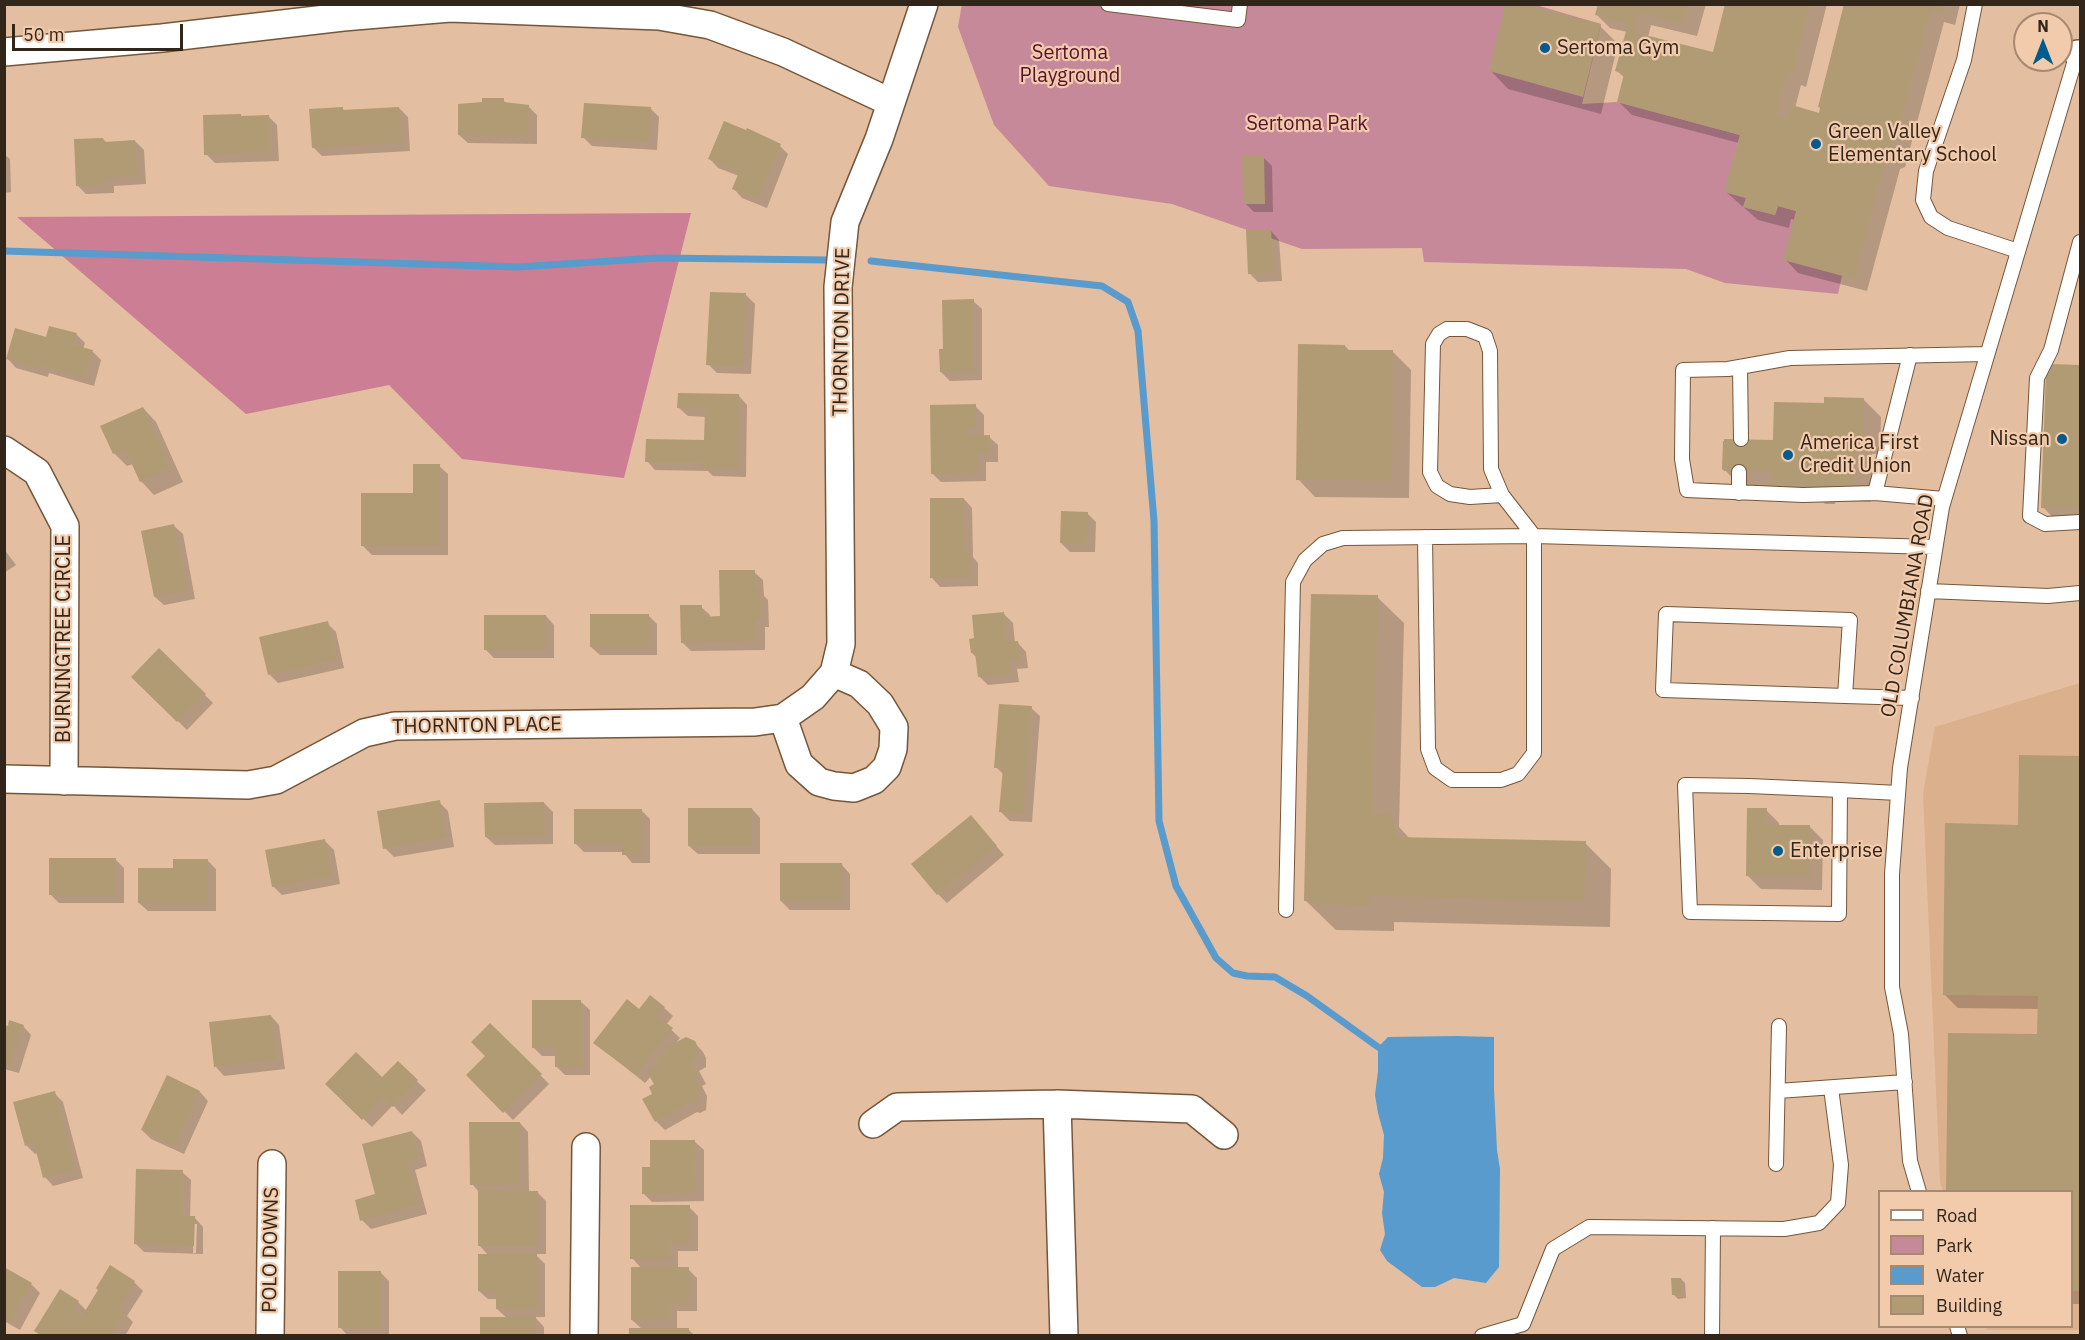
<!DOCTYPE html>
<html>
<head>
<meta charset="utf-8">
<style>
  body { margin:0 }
  #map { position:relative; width:2085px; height:1340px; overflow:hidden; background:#e3bea0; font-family:"IBM Plex Sans",sans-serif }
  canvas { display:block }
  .frame { position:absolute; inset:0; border:6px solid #322519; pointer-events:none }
  .legend { position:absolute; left:1878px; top:1190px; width:195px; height:138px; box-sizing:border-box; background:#f1cbac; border:2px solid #a58971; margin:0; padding:8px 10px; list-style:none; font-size:18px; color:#322519 }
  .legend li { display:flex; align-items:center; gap:12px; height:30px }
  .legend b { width:30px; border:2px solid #a58971 }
  .north { position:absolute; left:2013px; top:12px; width:60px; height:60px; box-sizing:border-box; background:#f1cbac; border:2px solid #a58971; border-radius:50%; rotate:0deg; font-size:16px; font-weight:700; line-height:24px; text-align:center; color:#322519 }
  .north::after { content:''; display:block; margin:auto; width:21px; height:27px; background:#005c8d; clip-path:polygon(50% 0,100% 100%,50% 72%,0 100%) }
  .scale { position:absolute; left:12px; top:24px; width:171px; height:27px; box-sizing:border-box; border:3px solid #322519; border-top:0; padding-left:8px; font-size:18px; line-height:21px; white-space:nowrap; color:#322519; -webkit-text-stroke:4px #f1cbac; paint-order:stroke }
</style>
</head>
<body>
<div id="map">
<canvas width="2085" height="1340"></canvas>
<div class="frame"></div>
<ul class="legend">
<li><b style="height:8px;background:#fff"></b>Road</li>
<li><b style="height:16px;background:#c68999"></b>Park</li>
<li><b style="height:16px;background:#589bcc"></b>Water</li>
<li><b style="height:16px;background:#b19b74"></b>Building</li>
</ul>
<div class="north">N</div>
<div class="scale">50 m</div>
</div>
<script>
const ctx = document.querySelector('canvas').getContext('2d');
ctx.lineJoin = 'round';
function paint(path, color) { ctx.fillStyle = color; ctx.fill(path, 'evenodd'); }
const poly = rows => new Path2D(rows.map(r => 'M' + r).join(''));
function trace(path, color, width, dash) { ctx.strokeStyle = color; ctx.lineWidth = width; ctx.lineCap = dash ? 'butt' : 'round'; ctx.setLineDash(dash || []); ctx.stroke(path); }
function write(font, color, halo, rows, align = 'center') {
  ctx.font = font + ' "IBM Plex Sans",sans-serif'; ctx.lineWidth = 4.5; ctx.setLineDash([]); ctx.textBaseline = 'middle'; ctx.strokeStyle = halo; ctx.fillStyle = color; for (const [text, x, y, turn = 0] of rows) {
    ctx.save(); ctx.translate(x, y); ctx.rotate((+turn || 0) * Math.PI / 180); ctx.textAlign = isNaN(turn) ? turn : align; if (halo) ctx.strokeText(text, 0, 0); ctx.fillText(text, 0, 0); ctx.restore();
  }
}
paint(poly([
  [2080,683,2080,1330,1987,1330,1986,1327,2072,1326,2072,1192,1943,1191,1940,1182,1923,793,1935,727]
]), '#dbb08d');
paint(poly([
  [962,4,1536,5,1601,24,1582,104,1617,102,1740,135,1725,192,1746,198,1743,207,1775,215,1778,206,1796,211,1842,276,1838,294,1725,283,1686,269,1424,262,1422,248,1302,249,1172,204,1049,186,994,125,958,27]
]), '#c68999');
paint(poly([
  [691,213,624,478,462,459,389,385,246,414,17,217]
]), '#cc7e94');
paint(poly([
  [1456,1036,1494,1037,1494,1090,1497,1150,1500,1169,1499,1267,1486,1283,1454,1278,1435,1287,1422,1287,1387,1261,1380,1250,1385,1234,1382,1213,1384,1192,1379,1174,1383,1158,1384,1135,1378,1113,1375,1095,1378,1071,1378,1047,1388,1037]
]), '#589bcc');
paint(poly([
  [1599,4,1706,4,1697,36,1651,25,1648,37,1714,54,1727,4,1827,4,1806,87,1801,85,1795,108,1821,115,1846,4,1960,4,1955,25,1944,22,1905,167,1900,169,1867,291,1798,273,1785,259,1795,220,1791,219,1789,228,1758,220,1726,192,1739,143,1632,115,1618,101,1625,78,1617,71,1627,32,1610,28,1597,15],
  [1600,26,1618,44,1601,114,1508,89,1491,71],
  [503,100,507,104,528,106,537,115,537,144,468,143,459,135],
  [342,108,346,112,399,108,408,117,410,151,322,156,313,147],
  [651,109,659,117,657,150,592,146,583,137],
  [268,116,277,125,279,161,215,163,206,154],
  [747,132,780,146,788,154,767,208,742,198,734,189,739,176,718,168,710,159],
  [103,139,107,143,135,141,144,150,146,184,114,186,114,193,86,194,78,186],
  [4,154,10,159,11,192,4,193],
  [1263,157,1272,166,1273,212,1254,212,1245,203],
  [1271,231,1279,240,1282,281,1258,282,1250,274],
  [746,295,755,304,751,374,717,373,708,364],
  [973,301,982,309,982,380,950,381,941,372,945,350],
  [76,334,85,343,83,349,93,352,101,360,94,386,49,373,48,377,16,368,8,359,47,339],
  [1345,346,1350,351,1393,352,1411,370,1409,498,1315,497,1298,479],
  [2051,366,2080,367,2080,526,2060,525,2043,507],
  [739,396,747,405,746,477,713,476,708,471,655,470,647,461,706,442,706,417,688,416,679,408],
  [1863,399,1881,417,1880,454,1872,454,1871,502,1835,501,1835,504,1825,504,1823,502,1792,501,1743,489,1725,470,1774,441,1825,404],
  [975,406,984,415,984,437,989,437,998,445,998,462,986,462,986,481,941,482,932,473],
  [143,408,156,422,183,482,154,495,141,481,133,464,127,466,114,453],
  [439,466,448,474,448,555,372,555,363,546,414,495],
  [964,499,972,508,973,557,978,563,978,586,940,587,932,578],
  [1087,513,1096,522,1095,552,1070,552,1061,543],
  [174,526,183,534,195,599,164,605,155,597],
  [4,549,16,565,4,573],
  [754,572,763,580,764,596,768,600,769,627,765,627,765,650,691,651,682,642,701,607,710,615,710,618,722,618],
  [1377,597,1404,623,1399,827,1410,839,1585,843,1611,869,1610,927,1394,922,1394,931,1336,930,1306,901],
  [1004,614,1013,623,1015,643,1018,643,1026,652,1028,668,1017,669,1019,682,988,685,979,676,977,658,972,653,976,640],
  [648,615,657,624,657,655,600,655,591,647],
  [546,616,554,625,554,658,494,658,485,649],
  [327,623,336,632,344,668,278,683,270,675],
  [159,650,213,703,187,730,133,677],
  [1031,708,1040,716,1032,822,1010,821,1001,812,1004,775,996,767],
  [2020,757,2080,758,2080,1304,2072,1304,2072,1192,2038,1036,2039,1009,1958,1008,1944,994,2020,826],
  [439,802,448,811,454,847,394,857,385,848],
  [544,803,553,812,553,844,495,845,486,837],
  [752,809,760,818,760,854,698,854,689,846],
  [641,810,650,819,650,863,632,863,623,852,584,852,575,843],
  [1766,810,1779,823,1779,826,1810,827,1823,840,1822,890,1761,889,1747,875],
  [971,817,1004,855,947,903,938,894],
  [325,841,334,850,340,884,282,895,273,886],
  [4,860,6,861,6,902,4,902],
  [116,860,124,868,124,903,59,903,50,894],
  [207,860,216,869,216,911,148,911,139,903,175,870],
  [842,865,850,874,850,910,790,910,781,901],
  [581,1002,590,1010,590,1075,565,1075,556,1066,556,1056,542,1056,533,1047],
  [664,1008,673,1016,666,1025,680,1038,675,1044,694,1042,703,1052,706,1058,706,1067,699,1071,706,1084,702,1086,707,1096,706,1110,700,1113,697,1112,665,1130,656,1121,656,1085,651,1076,645,1083,595,1043,640,1011],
  [271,1016,279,1025,285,1069,224,1076,216,1067],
  [490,1025,549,1084,513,1120,468,1075,487,1056],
  [4,1026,23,1026,31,1035,19,1073,4,1069],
  [398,1063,426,1090,402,1115,393,1105,372,1127,327,1084,382,1079],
  [167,1077,200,1092,208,1101,184,1154,151,1139,142,1130],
  [54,1093,63,1102,83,1178,53,1186,45,1177,38,1153,35,1154,26,1145],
  [520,1123,528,1132,529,1192,537,1192,546,1201,546,1254,535,1254,545,1264,545,1317,535,1317,544,1327,544,1336,481,1336,507,1318,497,1309,497,1299,488,1299,479,1291,489,1256,479,1245,479,1192,472,1184],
  [412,1132,421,1141,427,1166,415,1170,427,1214,371,1229,362,1220],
  [695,1142,704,1150,704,1201,652,1202,643,1193],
  [182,1172,191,1180,190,1218,195,1218,203,1227,203,1254,144,1252,136,1244],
  [194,1224,197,1224,196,1253,193,1253],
  [689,1207,698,1216,698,1251,678,1251,678,1269,688,1269,697,1278,697,1311,677,1311,677,1329,688,1329,695,1336,631,1336,642,1329,632,1320,642,1269,632,1258],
  [4,1269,32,1285,40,1293,20,1330,4,1321],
  [380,1272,389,1281,389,1336,348,1336,340,1327],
  [1681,1279,1685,1283,1686,1298,1678,1299,1674,1295],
  [134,1282,143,1291,127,1316,133,1322,125,1336,41,1336,36,1331,78,1302,87,1311]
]), '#0003');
trace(poly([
  [4,251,518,267,656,258,828,260],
  [871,261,1102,286,1128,302,1138,331,1154,521,1159,821,1176,886,1216,958,1233,973,1247,976,1275,977,1307,996,1378,1047]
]), '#589bcc', 7);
paint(poly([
  [1505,4,1524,4,1601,24,1583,97,1489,71],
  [1598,4,1689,4,1684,24,1638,12,1633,32,1713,52,1725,4,1810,4,1793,74,1788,73,1776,116,1788,119,1792,105,1819,113,1820,108,1818,107,1844,4,1944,4,1942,13,1931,10,1892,154,1887,156,1854,279,1783,260,1796,211,1778,206,1775,215,1743,207,1746,198,1724,192,1740,135,1617,102,1624,74,1615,71,1628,24,1595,15],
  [482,98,504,98,504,102,529,105,528,136,458,135,458,104,482,102],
  [584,103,651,107,649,142,581,138],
  [343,107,343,110,399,107,402,143,312,148,309,109],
  [241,114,241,116,269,115,271,152,204,155,203,115],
  [724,121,746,130,747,128,781,144,758,200,732,189,739,172,708,159],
  [103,138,104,142,135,140,138,176,105,178,106,185,76,186,74,139],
  [1242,155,1264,156,1265,204,1243,204],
  [1246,230,1271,230,1274,273,1248,274],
  [710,292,746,293,743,366,706,365],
  [974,299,974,372,940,372,939,349,943,349,942,300],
  [49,326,77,333,73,345,93,350,85,378,41,366,40,369,6,359,15,328,46,337],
  [1298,344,1345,345,1345,350,1393,350,1392,481,1296,480],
  [2050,364,2080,365,2080,509,2041,508,2046,371,2050,371],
  [678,393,739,394,738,469,703,468,703,463,645,462,646,439,704,440,705,409,677,408],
  [1824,397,1864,398,1863,437,1855,437,1854,485,1817,484,1817,487,1806,486,1806,485,1772,484,1773,472,1724,471,1722,469,1723,441,1724,441,1724,439,1773,440,1774,402,1824,403],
  [976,404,976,428,968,428,968,436,990,435,990,454,978,454,978,473,931,474,930,405],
  [143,407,171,468,140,482,125,449,113,454,100,426],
  [413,464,440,464,440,546,361,546,361,493,413,493],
  [930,498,964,498,965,553,970,553,970,578,930,578],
  [1061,511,1088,512,1087,544,1060,543],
  [174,524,187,591,154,597,141,531],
  [719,570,755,570,755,590,760,590,761,619,756,619,757,641,681,643,680,605,702,605,702,617,720,616],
  [1311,594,1378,595,1373,814,1388,814,1395,822,1395,837,1586,841,1584,901,1369,896,1369,906,1309,904,1309,901,1304,901],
  [1004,612,1007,642,1018,641,1020,660,1009,660,1011,674,978,677,975,653,971,653,969,639,974,638,972,615],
  [590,614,649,614,649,647,590,647],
  [484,615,546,615,546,650,484,650],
  [328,621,337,660,268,675,259,637],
  [159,648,206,694,177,722,131,677],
  [999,704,1032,706,1024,814,999,812,1003,768,994,768],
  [2019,755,2080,756,2080,1291,2072,1291,2072,1192,1946,1192,1948,1033,2037,1034,2038,996,1943,995,1945,823,2018,825],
  [440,800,446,838,383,849,377,811],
  [544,802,545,836,485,837,484,803],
  [688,808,752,808,752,846,688,846],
  [1747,808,1767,808,1766,825,1810,825,1810,877,1746,876],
  [574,809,642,809,642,855,622,855,622,844,574,844],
  [971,815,997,846,937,895,911,864],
  [325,839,332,876,272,887,265,850],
  [49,858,116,858,116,895,49,895],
  [173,859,208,859,208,903,138,903,138,868,173,868],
  [780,863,842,863,842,901,780,901],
  [650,995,665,1007,657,1016,673,1028,636,1075,593,1043,627,999,639,1009],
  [532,1000,581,1000,581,1067,555,1067,555,1048,532,1048],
  [271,1015,277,1060,214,1067,209,1022],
  [9,1020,24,1025,10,1066,4,1064,4,1025,8,1026],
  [490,1023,542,1074,503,1113,466,1075,485,1056,471,1042],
  [686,1037,695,1041,698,1048,698,1058,691,1062,699,1075,694,1077,699,1086,698,1102,690,1105,688,1104,655,1122,642,1099,652,1094,649,1087,654,1084,647,1072,659,1065,655,1058,667,1052,665,1048],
  [356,1052,382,1077,398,1061,418,1080,393,1107,383,1098,362,1120,325,1084],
  [167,1075,200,1091,175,1146,141,1130],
  [55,1091,75,1170,43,1178,34,1143,25,1146,13,1102],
  [469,1122,520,1122,520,1184,470,1185],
  [412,1131,419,1158,407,1161,419,1205,360,1221,355,1200,375,1194,362,1144],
  [650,1140,695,1140,696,1193,642,1194,642,1167,650,1167],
  [136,1169,183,1170,182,1216,195,1216,194,1246,134,1244],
  [478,1191,538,1191,538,1246,478,1246],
  [630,1205,690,1205,690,1243,670,1243,670,1259,630,1259],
  [478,1254,537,1254,537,1309,496,1309,496,1291,478,1291],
  [110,1265,135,1281,119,1308,126,1312,111,1336,42,1336,34,1331,60,1289,79,1301,73,1311,82,1316,98,1290,96,1288],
  [4,1267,32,1283,10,1322,4,1319],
  [631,1267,689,1267,689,1303,669,1303,669,1320,631,1320],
  [338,1271,381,1271,381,1328,338,1328],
  [1671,1278,1681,1278,1682,1295,1672,1295],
  [480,1317,536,1317,536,1336,480,1336],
  [629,1328,689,1328,689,1336,629,1336]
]), '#b19b74');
const service = poly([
  [1108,4,1238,20,1240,4],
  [1975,4,1964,60,1926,171,1923,200,1931,217,1948,228,2018,251],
  [2080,242,2051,350,2037,378,2030,516,2045,524,2080,522],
  [1740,367,1741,439],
  [1739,493,1739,472],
  [1875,493,1910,355],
  [1502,495,1470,497,1450,494,1437,486,1430,472,1433,344,1439,334,1447,329,1467,329,1485,336,1490,351,1491,469,1502,495,1534,536,1935,547],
  [1944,499,1875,493,1803,495,1687,490,1682,459,1683,370,1728,369,1790,358,1987,354],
  [1928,591,2048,596,2080,593],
  [1845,696,1850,620,1666,614,1663,690,1845,696,1912,698],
  [1840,790,1839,914,1690,912,1685,785,1749,786,1840,790,1898,793],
  [1286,910,1293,582,1305,560,1323,544,1343,538,1534,536,1534,753,1518,774,1501,780,1452,780,1435,768,1428,749,1425,537],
  [1778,1091,1905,1082],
  [1776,1164,1779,1026],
  [1919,1192,1910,1161,1901,1034,1892,987,1892,874,1900,768,1942,507,2078,50],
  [1957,1326,1960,1336],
  [1482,1336,1523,1324,1553,1249,1589,1227,1784,1229,1819,1223,1838,1203,1841,1165,1831,1088],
  [1712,1336,1713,1228]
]);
const minor = poly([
  [4,52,162,38,343,17,450,8,659,16,710,25,783,52,890,102],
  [2078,54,2080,54],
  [4,450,37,472,65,526,64,781],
  [783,718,799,764,819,782,834,786,854,788,874,780,887,767,893,749,894,727,880,704,859,684,834,673],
  [4,779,248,785,276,780,364,733,395,726,755,722,783,718,813,697,834,673,841,644,838,287,845,222,879,139,924,4],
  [1057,1104,1064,1336],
  [873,1124,897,1107,1057,1104,1192,1109,1224,1135],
  [270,1336,272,1164],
  [584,1336,586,1147]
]);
trace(service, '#76563a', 16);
trace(minor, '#76563a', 30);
trace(service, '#fff', 14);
trace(minor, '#fff', 27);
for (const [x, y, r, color] of [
  [1545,48,6,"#005c8d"],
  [1816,144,6,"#005c8d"],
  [2062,439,6,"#005c8d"],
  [1788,455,6,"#005c8d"],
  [1778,851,6,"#005c8d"]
]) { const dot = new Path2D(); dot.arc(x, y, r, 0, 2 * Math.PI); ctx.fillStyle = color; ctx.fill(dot); trace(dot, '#f1cbac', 2); }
write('20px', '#322519', '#f1cbac', [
  ["Sertoma Gym",1557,48],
  ["Green Valley",1828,132],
  ["Elementary School",1828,155],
  ["Nissan",2050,439,"right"],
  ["America First",1800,443],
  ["Credit Union",1800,466],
  ["Enterprise",1790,851]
], 'left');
write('20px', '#57112c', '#f1cbac', [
  ["Sertoma",1070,53],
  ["Playground",1070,76],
  ["Sertoma Park",1307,124]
]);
write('20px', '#322519', '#f1cbac', [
  ["THORNTON DRIVE",842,332,-89],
  ["OLD COLUMBIANA ROAD",1908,606,-80],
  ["BURNINGTREE CIRCLE",64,639,-90],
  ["THORNTON PLACE",477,726,-1],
  ["POLO DOWNS",271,1250,-89]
]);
</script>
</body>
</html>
